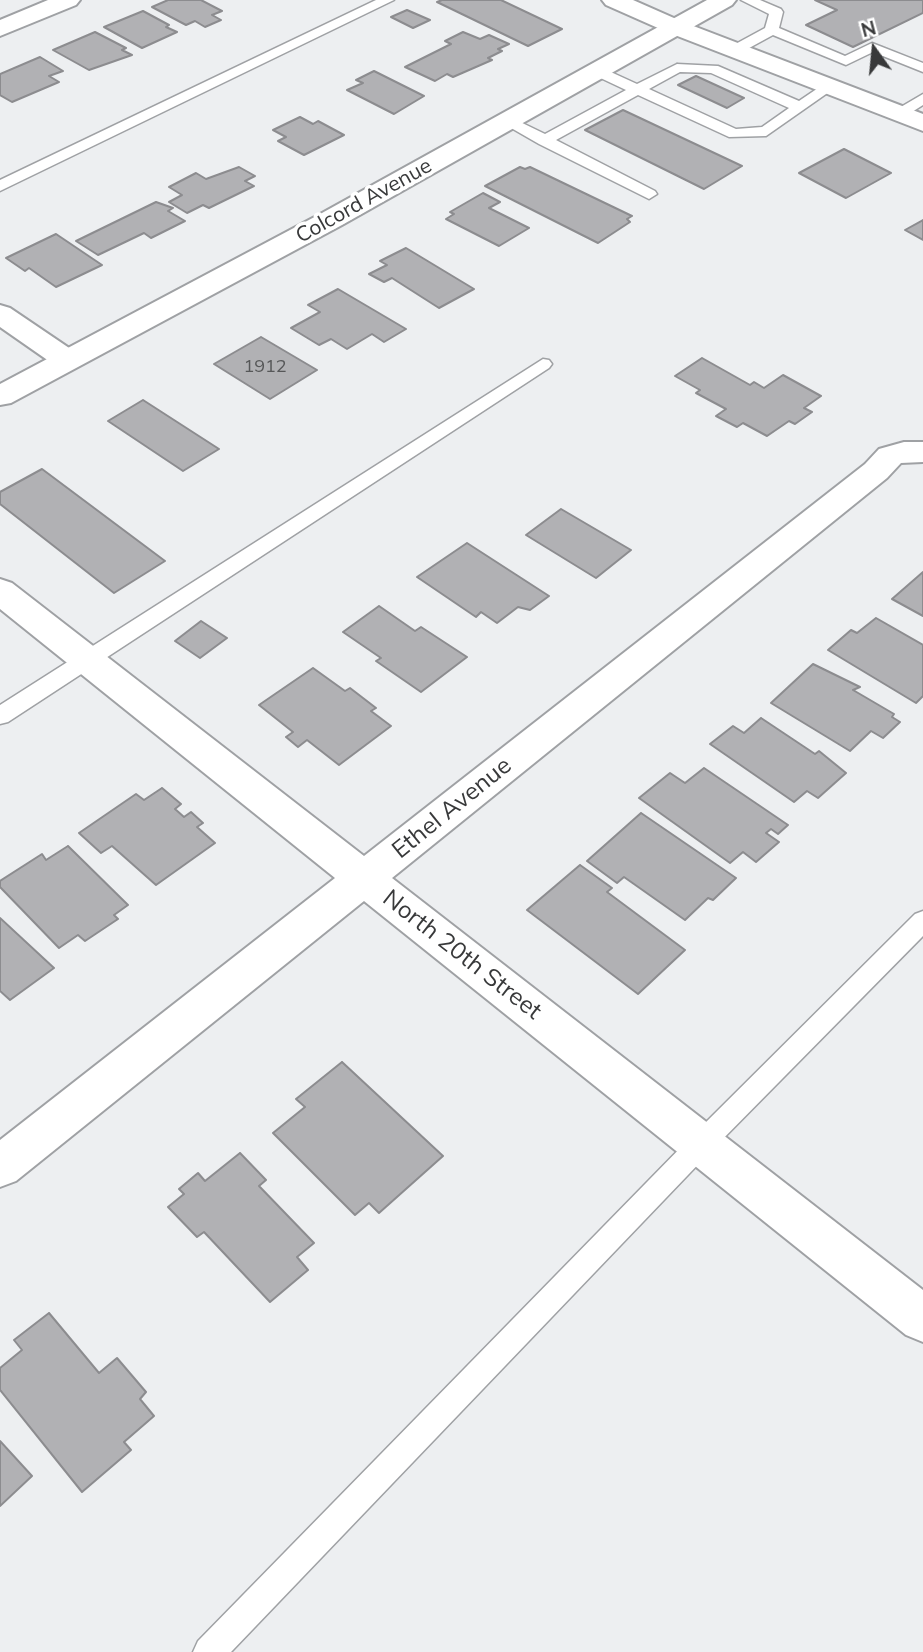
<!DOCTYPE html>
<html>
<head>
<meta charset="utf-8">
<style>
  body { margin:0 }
  #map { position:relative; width:923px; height:1652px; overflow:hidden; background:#edeff1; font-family:Mulish,sans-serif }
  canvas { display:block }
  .north { position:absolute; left:839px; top:14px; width:70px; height:70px; -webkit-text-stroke:5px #fff; paint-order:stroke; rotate:345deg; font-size:19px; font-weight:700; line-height:28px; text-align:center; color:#38393a }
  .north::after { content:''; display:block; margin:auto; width:24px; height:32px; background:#38393a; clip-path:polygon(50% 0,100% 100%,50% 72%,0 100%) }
</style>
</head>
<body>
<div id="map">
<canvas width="923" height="1652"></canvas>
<div class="north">N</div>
</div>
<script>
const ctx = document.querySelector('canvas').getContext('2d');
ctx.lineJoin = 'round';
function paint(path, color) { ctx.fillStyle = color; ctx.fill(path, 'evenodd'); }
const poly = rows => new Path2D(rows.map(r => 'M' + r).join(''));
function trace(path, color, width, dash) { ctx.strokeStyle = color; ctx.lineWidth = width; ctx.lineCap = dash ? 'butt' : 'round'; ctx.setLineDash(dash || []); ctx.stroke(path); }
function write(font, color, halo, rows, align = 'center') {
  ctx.font = font + ' Mulish,sans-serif'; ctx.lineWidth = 7; ctx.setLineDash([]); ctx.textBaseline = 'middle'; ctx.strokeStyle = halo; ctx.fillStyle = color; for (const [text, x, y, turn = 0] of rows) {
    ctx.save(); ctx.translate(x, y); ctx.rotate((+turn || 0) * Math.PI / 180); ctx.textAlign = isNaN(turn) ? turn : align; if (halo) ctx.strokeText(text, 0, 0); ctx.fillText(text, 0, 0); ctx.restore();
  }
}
const building = poly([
  [168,0,201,0,222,11,212,15,221,20,205,27,195,21,186,25,152,7,168,0],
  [442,0,501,0,562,29,528,46,437,2,442,0],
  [815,0,923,0,923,13,853,47,806,25,837,10,815,0],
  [407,10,430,20,413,28,391,17,407,10],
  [143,11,169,25,166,27,177,32,142,48,104,27,143,11],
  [95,32,126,48,122,50,132,55,89,70,53,50,95,32],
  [463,32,480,39,489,35,509,44,498,49,502,51,488,58,492,60,453,77,447,74,435,81,405,67,451,44,445,41,463,32],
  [40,57,63,71,49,76,59,82,12,102,0,95,0,74,40,57],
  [374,71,424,96,394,114,347,90,363,83,356,80,374,71],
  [696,76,744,98,727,108,678,85,696,76],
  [623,110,742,166,704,189,585,130,623,110],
  [300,117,313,124,318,121,344,135,304,155,278,141,286,137,273,130,300,117],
  [844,149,891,173,846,198,799,173,844,149],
  [239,167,255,176,245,181,254,186,209,208,203,205,187,213,169,202,182,195,169,187,196,173,206,179,239,167],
  [520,167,525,169,530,167,632,216,627,219,630,222,598,243,485,186,520,167],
  [483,193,500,202,489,208,529,228,499,246,446,219,454,214,450,212,483,193],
  [156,202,173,208,168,211,185,221,151,238,144,233,98,255,76,241,156,202],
  [923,220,923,240,905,230,923,220],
  [56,234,102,265,56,287,29,268,25,271,6,258,56,234],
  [406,248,474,289,439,308,392,278,384,282,369,274,387,265,380,261,406,248],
  [338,289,406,329,384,342,372,334,347,349,331,339,319,345,291,328,320,312,308,305,338,289],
  [261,337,317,370,270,399,214,364,261,337],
  [702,358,750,385,754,382,764,388,783,375,821,396,804,408,812,412,795,424,789,421,767,436,743,423,737,427,716,416,726,409,696,393,700,390,675,376,702,358],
  [143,400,219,449,183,471,108,421,143,400],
  [42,469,165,561,114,593,0,504,0,492,42,469],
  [561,509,631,550,596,578,526,535,561,509],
  [467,543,549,596,530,610,518,607,497,623,481,612,476,617,417,577,467,543],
  [923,572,923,616,892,599,923,572],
  [379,606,415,631,421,627,467,657,421,692,376,661,381,658,343,632,379,606],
  [876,618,923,645,923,696,916,703,828,650,851,630,857,633,876,618],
  [201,621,227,638,200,658,175,641,201,621],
  [813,664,860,687,853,690,894,714,892,717,900,722,883,738,871,731,850,751,771,703,813,664],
  [313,668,345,691,350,688,376,708,371,711,391,726,339,765,307,740,298,747,286,737,293,732,259,705,313,668],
  [761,718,815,754,819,751,846,773,818,798,807,791,794,802,710,744,733,726,744,733,761,718],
  [704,768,788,825,778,834,771,829,766,833,779,842,756,862,743,852,730,863,639,798,670,773,685,783,704,768],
  [162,788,181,804,175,809,184,817,191,812,203,823,197,827,215,843,156,885,112,846,101,853,79,833,136,794,144,800,162,788],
  [641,813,736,878,713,900,708,898,685,920,624,877,617,883,587,861,641,813],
  [68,846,128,905,114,915,118,919,85,941,78,935,59,948,0,887,0,881,42,854,46,860,68,846],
  [580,865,612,888,607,892,685,950,638,994,527,910,580,865],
  [0,918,54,968,10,1000,0,991,0,918],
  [342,1062,443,1156,379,1213,369,1203,355,1215,273,1133,305,1107,296,1099,342,1062],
  [240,1153,266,1180,259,1186,314,1243,297,1257,308,1270,270,1302,204,1232,197,1237,168,1207,184,1194,179,1189,198,1173,205,1181,240,1153],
  [49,1313,99,1373,117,1358,146,1392,140,1399,154,1416,124,1442,131,1450,82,1492,0,1390,0,1368,22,1350,14,1340,49,1313],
  [0,1441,32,1476,0,1506,0,1441]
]);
paint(building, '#b1b1b4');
trace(building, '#8c8c8f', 2);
const lane = poly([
  [376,0,394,0,0,191,0,180,376,0],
  [741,0,760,0,781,9,783,12,779,28,845,56,872,43,923,63,923,72,873,52,846,65,773,35,740,53,730,53,730,47,765,28,769,14,741,0],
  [677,64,718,66,799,101,824,84,829,83,836,87,766,136,729,137,638,95,556,140,655,191,657,194,649,199,539,144,499,121,502,118,512,118,545,134,626,90,592,74,590,71,592,68,602,68,637,84,677,64],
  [680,72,711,73,789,108,762,127,736,129,649,89,680,72],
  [923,94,923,105,904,117,894,117,892,114,894,111,923,94],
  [543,359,549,360,552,364,549,368,8,722,0,724,0,705,543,359],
  [923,911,923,936,710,1152,231,1652,193,1652,198,1641,692,1136,915,914,923,911]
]);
const street = poly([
  [48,0,80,0,76,5,0,36,0,20,48,0],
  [0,305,10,308,78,354,82,360,78,366,67,369,56,366,0,327,0,305],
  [904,442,923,442,923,462,901,463,887,478,392,878,923,1290,923,1342,906,1335,364,901,16,1181,0,1187,0,1140,335,878,0,609,0,579,12,583,364,856,865,464,879,449,904,442]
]);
const secondary = poly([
  [707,0,736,0,732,5,342,225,11,403,0,405,0,384,322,213,707,0]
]);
const primary = poly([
  [602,0,633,0,683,22,923,114,923,131,667,32,606,5,602,0]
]);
trace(lane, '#9fa1a4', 3);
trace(street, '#9fa1a4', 4);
trace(secondary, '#9fa1a4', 4);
trace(primary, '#9fa1a4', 4);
paint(lane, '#fff');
paint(street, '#fff');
paint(secondary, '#fff');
paint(primary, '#fff');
write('18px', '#565758', null, [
  ["1912",265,367]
]);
write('21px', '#38393a', '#fff', [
  ["Colcord Avenue",364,201,-29]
]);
write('24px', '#38393a', '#fff', [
  ["Ethel Avenue",452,808,-39],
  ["North 20th Street",462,955,38]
]);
</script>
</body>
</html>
